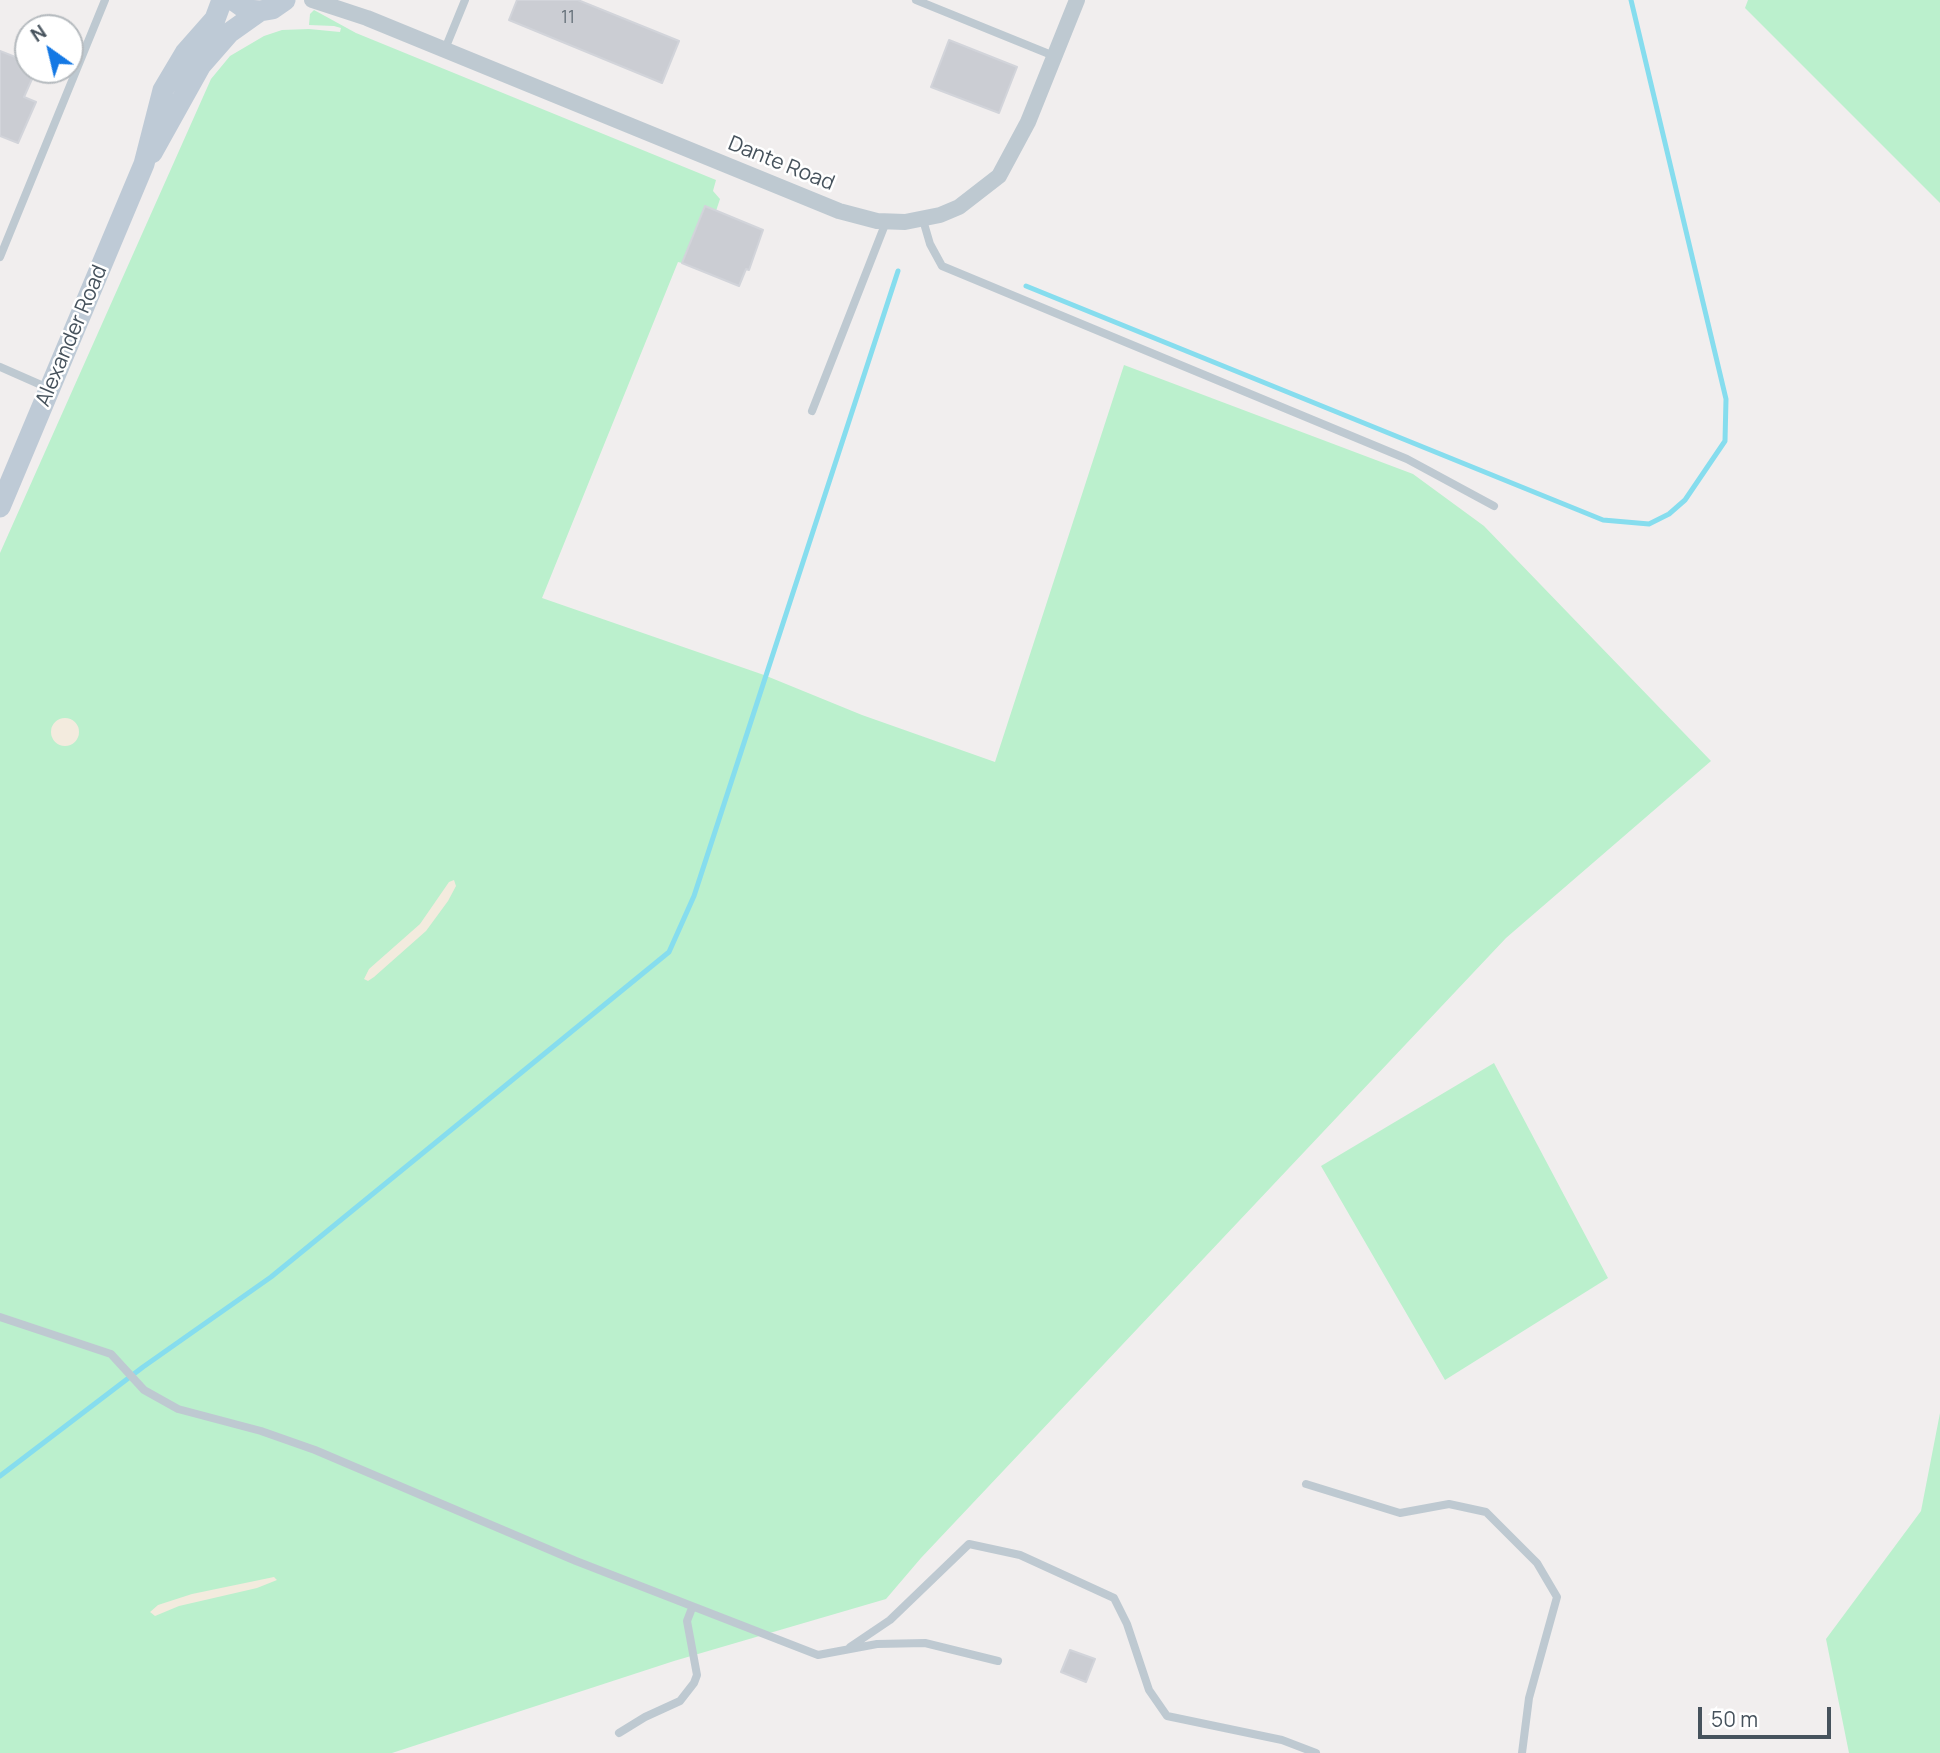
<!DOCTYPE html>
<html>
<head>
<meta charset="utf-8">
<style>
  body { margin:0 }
  #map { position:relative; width:1940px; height:1753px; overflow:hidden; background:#f1eeee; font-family:Manrope,sans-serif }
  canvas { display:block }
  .north { position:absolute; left:14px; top:14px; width:70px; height:70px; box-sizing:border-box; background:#fff; border:2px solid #b5babe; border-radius:50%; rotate:326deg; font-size:19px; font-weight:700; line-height:28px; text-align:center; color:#46525c }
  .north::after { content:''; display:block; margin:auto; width:24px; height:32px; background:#1478e4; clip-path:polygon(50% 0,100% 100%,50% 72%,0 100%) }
  .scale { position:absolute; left:1698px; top:1707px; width:133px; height:32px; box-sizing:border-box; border:4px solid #46525c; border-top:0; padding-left:9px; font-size:21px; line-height:24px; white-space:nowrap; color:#46525c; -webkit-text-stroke:5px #fff; paint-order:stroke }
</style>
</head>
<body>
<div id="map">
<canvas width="1940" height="1753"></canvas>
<div class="north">N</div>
<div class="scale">50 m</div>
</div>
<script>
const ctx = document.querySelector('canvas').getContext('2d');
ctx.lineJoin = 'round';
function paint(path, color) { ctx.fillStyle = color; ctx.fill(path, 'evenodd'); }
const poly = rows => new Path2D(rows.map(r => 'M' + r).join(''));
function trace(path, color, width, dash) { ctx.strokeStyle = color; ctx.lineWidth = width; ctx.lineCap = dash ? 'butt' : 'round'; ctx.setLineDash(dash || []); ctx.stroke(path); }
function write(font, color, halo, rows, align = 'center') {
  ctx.font = font + ' Manrope,sans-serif'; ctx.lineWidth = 5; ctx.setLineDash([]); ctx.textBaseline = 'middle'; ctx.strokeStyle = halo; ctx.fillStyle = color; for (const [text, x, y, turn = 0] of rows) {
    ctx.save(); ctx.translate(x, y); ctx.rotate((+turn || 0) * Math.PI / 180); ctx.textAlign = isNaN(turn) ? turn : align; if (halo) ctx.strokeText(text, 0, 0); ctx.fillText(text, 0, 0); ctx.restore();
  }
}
paint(poly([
  [1748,0,1940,0,1940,203,1745,8],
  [314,10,356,33,716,180,713,191,720,199,716,211,705,206,682,263,678,262,542,598,764,675,862,715,995,762,1124,365,1413,474,1484,526,1711,761,1506,938,921,1558,886,1599,674,1661,392,1753,0,1753,0,553,211,79,230,56,264,36,282,30,309,29,340,32,341,28,334,26,309,25,310,14],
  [1494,1063,1608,1278,1445,1380,1321,1166],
  [1940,1413,1940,1753,1849,1753,1826,1639,1921,1511]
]), '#bbf0cd');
paint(poly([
  '51 732a14 14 0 1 1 28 0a14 14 0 1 1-28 0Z',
  [454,880,456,886,448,901,426,931,374,977,368,981,364,979,369,969,420,924,449,882],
  [274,1577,277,1580,257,1588,179,1606,155,1616,150,1612,158,1605,192,1594]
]), '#f3ebde');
trace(poly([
  [1026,286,1603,520,1649,524,1669,514,1685,500,1725,441,1726,399,1631,0],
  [0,1476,143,1367,271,1277,669,952,694,896,898,271]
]), '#86ddee', 5);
const building = poly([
  [517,0,578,0,679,41,662,83,509,20,517,0],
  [949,40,1017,67,999,113,931,87,949,40],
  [0,51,28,62,28,70,36,70,24,97,36,102,18,143,0,136,0,51],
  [705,206,763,230,749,270,746,269,739,286,682,263,705,206],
  [1070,1650,1095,1659,1086,1682,1061,1672,1070,1650]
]);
paint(building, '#cbcdd3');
trace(building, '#d2d4da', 2);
trace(poly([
  [916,0,1054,56],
  [445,49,465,0],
  [923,220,930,244,942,266,1407,459,1494,506],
  [0,257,105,0],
  [0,367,48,388],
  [812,411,886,222],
  [0,1317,111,1354,144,1390,178,1409,261,1431,315,1450,576,1561,818,1655,877,1644,925,1643,998,1661],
  [1306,1484,1400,1513,1449,1504,1486,1512,1537,1563,1557,1597,1529,1698,1522,1753],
  [850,1647,890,1620,969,1544,1020,1555,1114,1598,1127,1624,1149,1690,1167,1716,1282,1740,1316,1753],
  [619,1733,645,1717,680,1701,694,1683,697,1675,687,1621,692,1608]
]), '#bec9d1', 8);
trace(poly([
  [312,0,367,18,839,211,877,221,905,222,940,215,959,207,999,176,1028,122,1077,0]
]), '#bec9d1', 16);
trace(poly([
  [233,0,247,10,260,11,272,9,285,0],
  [152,153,201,65,229,33,260,11],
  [0,507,144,164,163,90,185,53,215,19,222,0]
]), '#becad6', 21);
write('18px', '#67717a', null, [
  ["11",568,18]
]);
write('21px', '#46525c', '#fff', [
  ["Dante Road",781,164,22],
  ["Alexander Road",72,336,-67]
]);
</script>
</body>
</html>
